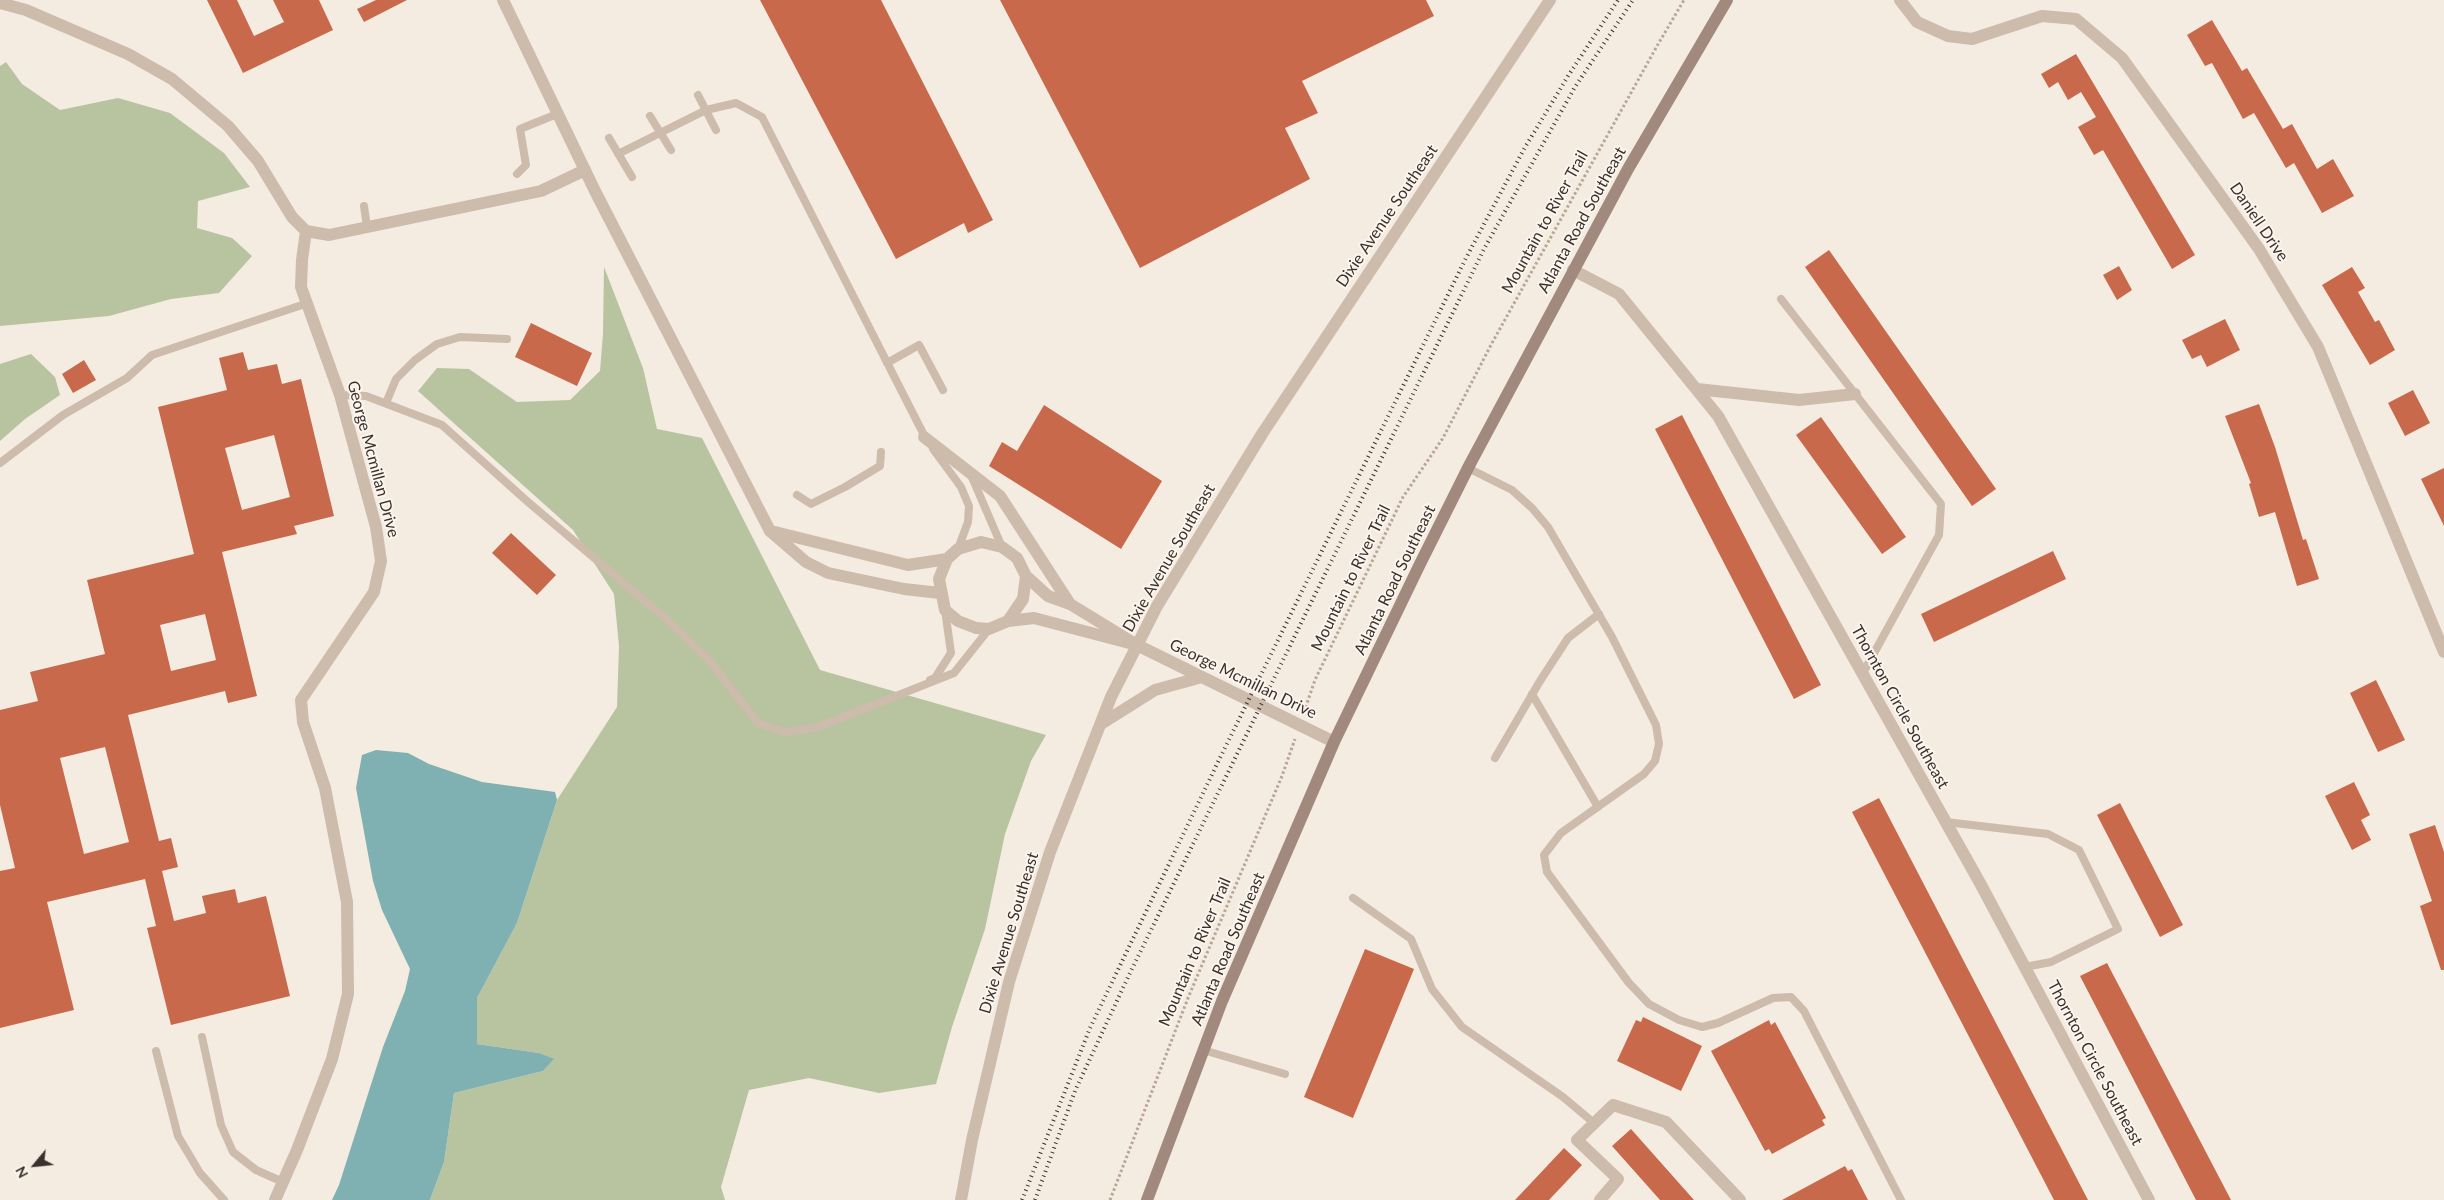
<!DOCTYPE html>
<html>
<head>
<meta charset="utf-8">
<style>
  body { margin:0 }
  #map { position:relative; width:2444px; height:1200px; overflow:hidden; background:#f4ebe1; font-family:Lato,sans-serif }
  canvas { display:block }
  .north { position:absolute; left:10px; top:1140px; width:50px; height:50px; -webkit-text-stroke:4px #fbf5ee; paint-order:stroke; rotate:242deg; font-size:14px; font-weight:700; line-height:20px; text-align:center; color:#3b302b }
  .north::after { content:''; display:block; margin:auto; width:18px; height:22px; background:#3b302b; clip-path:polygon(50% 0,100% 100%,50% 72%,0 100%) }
</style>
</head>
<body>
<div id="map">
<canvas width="2444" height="1200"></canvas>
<div class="north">N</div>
</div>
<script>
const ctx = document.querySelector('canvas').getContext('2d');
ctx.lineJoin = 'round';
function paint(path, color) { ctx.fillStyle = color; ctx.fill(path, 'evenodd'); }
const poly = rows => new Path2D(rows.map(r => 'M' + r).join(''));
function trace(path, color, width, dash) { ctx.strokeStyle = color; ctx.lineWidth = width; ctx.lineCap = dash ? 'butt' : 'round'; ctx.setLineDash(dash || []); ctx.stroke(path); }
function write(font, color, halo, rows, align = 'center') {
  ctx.font = font + ' Lato,sans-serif'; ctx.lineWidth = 4; ctx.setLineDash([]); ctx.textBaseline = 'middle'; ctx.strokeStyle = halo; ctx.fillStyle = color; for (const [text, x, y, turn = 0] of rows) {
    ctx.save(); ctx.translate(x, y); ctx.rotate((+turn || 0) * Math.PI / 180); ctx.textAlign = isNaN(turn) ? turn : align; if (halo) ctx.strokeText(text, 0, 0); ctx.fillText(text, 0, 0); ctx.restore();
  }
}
paint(poly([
  [6,62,22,84,60,110,118,98,170,113,224,153,250,187,198,201,197,228,232,238,252,256,219,293,171,299,109,316,0,326,0,66],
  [604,267,643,368,657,429,702,438,820,670,1046,735,1031,761,1005,834,985,929,952,1027,936,1084,879,1093,809,1078,749,1090,721,1187,725,1200,430,1200,444,1162,454,1093,543,1071,553,1060,539,1053,477,1044,477,998,517,923,557,800,617,707,619,646,614,594,573,530,418,391,437,368,469,369,517,402,570,400,600,371,603,334],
  [31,354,55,377,60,395,25,419,0,441,0,364]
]), '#b8c4a0');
paint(poly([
  [376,750,408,753,429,764,482,782,555,792,557,800,517,923,477,998,477,1044,539,1053,554,1059,543,1071,454,1093,444,1162,430,1200,332,1200,339,1185,383,1047,405,991,410,969,382,910,373,881,356,788,362,755]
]), '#7fb0b2');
paint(poly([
  [207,0,237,0,254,36,284,22,273,0,319,0,333,30,243,73],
  [376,0,407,0,364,22,357,9],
  [760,0,881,0,993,220,968,233,964,223,896,259],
  [1000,0,1426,0,1434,16,1302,81,1318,113,1285,128,1310,179,1140,268],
  [2212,20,2242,71,2247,68,2283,129,2292,124,2317,169,2333,159,2354,196,2322,213,2294,163,2286,168,2254,113,2243,119,2212,63,2205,66,2187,35],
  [2076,54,2195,255,2172,269,2103,150,2094,155,2078,127,2096,117,2081,92,2068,100,2058,82,2049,88,2041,74],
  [1829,250,1996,489,1972,506,1805,267],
  [2119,266,2132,290,2117,300,2103,275],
  [2352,267,2365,288,2358,292,2375,322,2379,320,2395,350,2370,365,2322,285],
  [2225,319,2240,350,2207,367,2201,355,2192,359,2182,340],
  [531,323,592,353,577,386,515,357],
  [243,352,248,370,277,364,282,384,301,379,334,516,294,526,297,534,222,552,257,696,228,703,225,691,128,715,159,841,171,838,178,867,162,871,174,921,206,913,202,896,235,889,238,903,266,896,290,996,171,1025,147,928,156,926,145,879,47,902,74,1010,0,1028,0,871,15,868,0,805,0,710,38,701,30,672,105,654,87,580,194,554,158,407,227,390,219,358],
  [274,435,290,497,242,510,225,448],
  [205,614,216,660,171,671,160,625],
  [105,747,129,842,84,854,60,758],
  [84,360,96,380,73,393,62,374],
  [2413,390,2430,423,2405,436,2388,403],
  [2259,404,2275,447,2303,540,2306,539,2319,579,2297,586,2275,512,2259,517,2249,484,2251,483,2225,416],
  [1044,405,1162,481,1121,549,989,466,1002,442,1017,451],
  [1682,415,1821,685,1794,699,1655,429],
  [1821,417,1906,537,1882,554,1796,435],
  [2444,468,2444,526,2421,479],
  [511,533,556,575,537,595,492,553],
  [2053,551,2066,579,1934,642,1921,614],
  [2376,680,2405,740,2378,752,2350,693],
  [2354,782,2370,815,2361,820,2371,840,2352,850,2325,796],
  [1879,798,2088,1200,2054,1200,1852,812],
  [2120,803,2183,925,2160,937,2097,815],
  [2435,825,2444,852,2444,970,2441,970,2420,906,2432,901,2409,834],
  [1365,949,1414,969,1353,1118,1304,1097],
  [2107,963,2231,1200,2196,1200,2080,976],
  [1643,1017,1702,1046,1681,1091,1617,1061,1636,1020,1641,1022],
  [1769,1020,1771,1025,1775,1022,1826,1118,1822,1120,1825,1125,1772,1154,1769,1149,1765,1151,1711,1051],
  [1631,1129,1694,1200,1660,1200,1612,1146],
  [1564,1148,1582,1165,1549,1200,1515,1200],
  [1845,1166,1848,1171,1852,1169,1868,1200,1782,1200]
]), '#c8694b');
trace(poly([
  [1304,712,1315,680,1403,497,1443,438,1492,343,1657,46,1684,0],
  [1110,1200,1188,998,1282,776,1295,739]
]), '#b9a596', 3, [2.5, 2.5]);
trace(poly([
  [698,95,716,130],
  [650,116,671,150],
  [609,138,632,177],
  [618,154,706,110,736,103,762,117,926,439],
  [517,174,526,165,520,129,557,114],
  [364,206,367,227],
  [1781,299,1941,504,1939,535,1863,673],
  [887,363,919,345,943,390],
  [340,395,366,396,442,425,528,502,664,617,709,660,758,723,785,732,818,727,954,673,989,629],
  [386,403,396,379,415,360,437,344,460,337,507,339],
  [933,449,961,487,969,506,968,522,958,549],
  [0,463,63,415,127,378,152,355,308,303],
  [1468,468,1512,490,1532,508,1548,527,1612,637,1656,725,1659,744,1655,761,1644,774,1561,833,1544,855,1547,872,1629,983,1649,1004,1679,1020,1702,1027,1718,1023,1773,998,1791,997,1804,1011,1901,1200],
  [971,475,1002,547],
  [797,495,811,504,845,487,880,466,881,452],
  [930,680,935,678,951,653,945,610],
  [1532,694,1598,807],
  [1495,758,1540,681,1568,638,1599,614],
  [1946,822,2048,834,2079,850,2118,929,2051,962,2025,967],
  [1353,898,1411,939,1432,989,1462,1027,1563,1097,1594,1123],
  [202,1037,221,1125,233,1152,256,1170,283,1182],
  [1203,1050,1285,1074],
  [156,1051,178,1136,200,1173,224,1200]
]), '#cdbbac', 8);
trace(poly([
  [1900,0,1917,22,1948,36,1972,39,2042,16,2076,19,2122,58,2259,249,2318,347,2444,652],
  [0,3,26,10,128,54,172,79,228,126,258,161,292,217,306,231,302,260,301,287,340,395,376,527,381,561,374,592,301,700,303,722,325,788,347,902,348,994,332,1059,297,1150,275,1200],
  [306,231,329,235,541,191,585,170],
  [1573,270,1619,294,1718,416,1980,883,2149,1200],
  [1697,389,1799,400,1855,394],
  [924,437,1000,496,1070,604],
  [770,531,806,562,828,573,904,589,940,593],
  [775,532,908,565,947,559],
  [1008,621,1023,599,1026,576],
  [1137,645,1034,618,1008,621,989,629,976,628,958,621,945,610,939,579,947,559,958,549,981,542,1002,547,1017,558,1026,576,1048,596,1070,604,1137,645,1334,742],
  [1101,724,1155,690,1202,677],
  [961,1200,972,1140,1009,982,1050,852,1111,697,1157,606,1262,434,1550,0],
  [1600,1200,1618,1179,1577,1140,1613,1105,1666,1122,1740,1200]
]), '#cdbbac', 12);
trace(poly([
  [503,0,595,191,770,531]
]), '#cdbbac', 12);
trace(poly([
  [1147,1200,1222,1001,1334,742,1420,564,1470,464,1628,169,1727,0]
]), '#a18a7d', 12);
trace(poly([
  [1022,1200,1090,1028,1218,762,1466,258,1524,149,1568,76,1618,0],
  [1035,1200,1075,1091,1129,975,1484,249,1575,87,1633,0]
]), '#3b302b', 4, [1, 4]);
write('16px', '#3b302b', '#fbf5ee', [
  ["Dixie Avenue Southeast",1387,216,-56],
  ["Atlanta Road Southeast",1582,220,-61],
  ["Mountain to River Trail",1545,222,-61],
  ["Daniell Drive",2259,222,56],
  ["George Mcmillan Drive",373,459,75],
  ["Dixie Avenue Southeast",1169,558,-60],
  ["Mountain to River Trail",1351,578,-64],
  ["Atlanta Road Southeast",1395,580,-64],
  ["George Mcmillan Drive",1243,679,26],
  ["Thornton Circle Southeast",1900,707,61],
  ["Dixie Avenue Southeast",1009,933,-73],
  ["Atlanta Road Southeast",1228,949,-67],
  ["Mountain to River Trail",1195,952,-67],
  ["Thornton Circle Southeast",2095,1063,62]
]);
</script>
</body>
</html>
